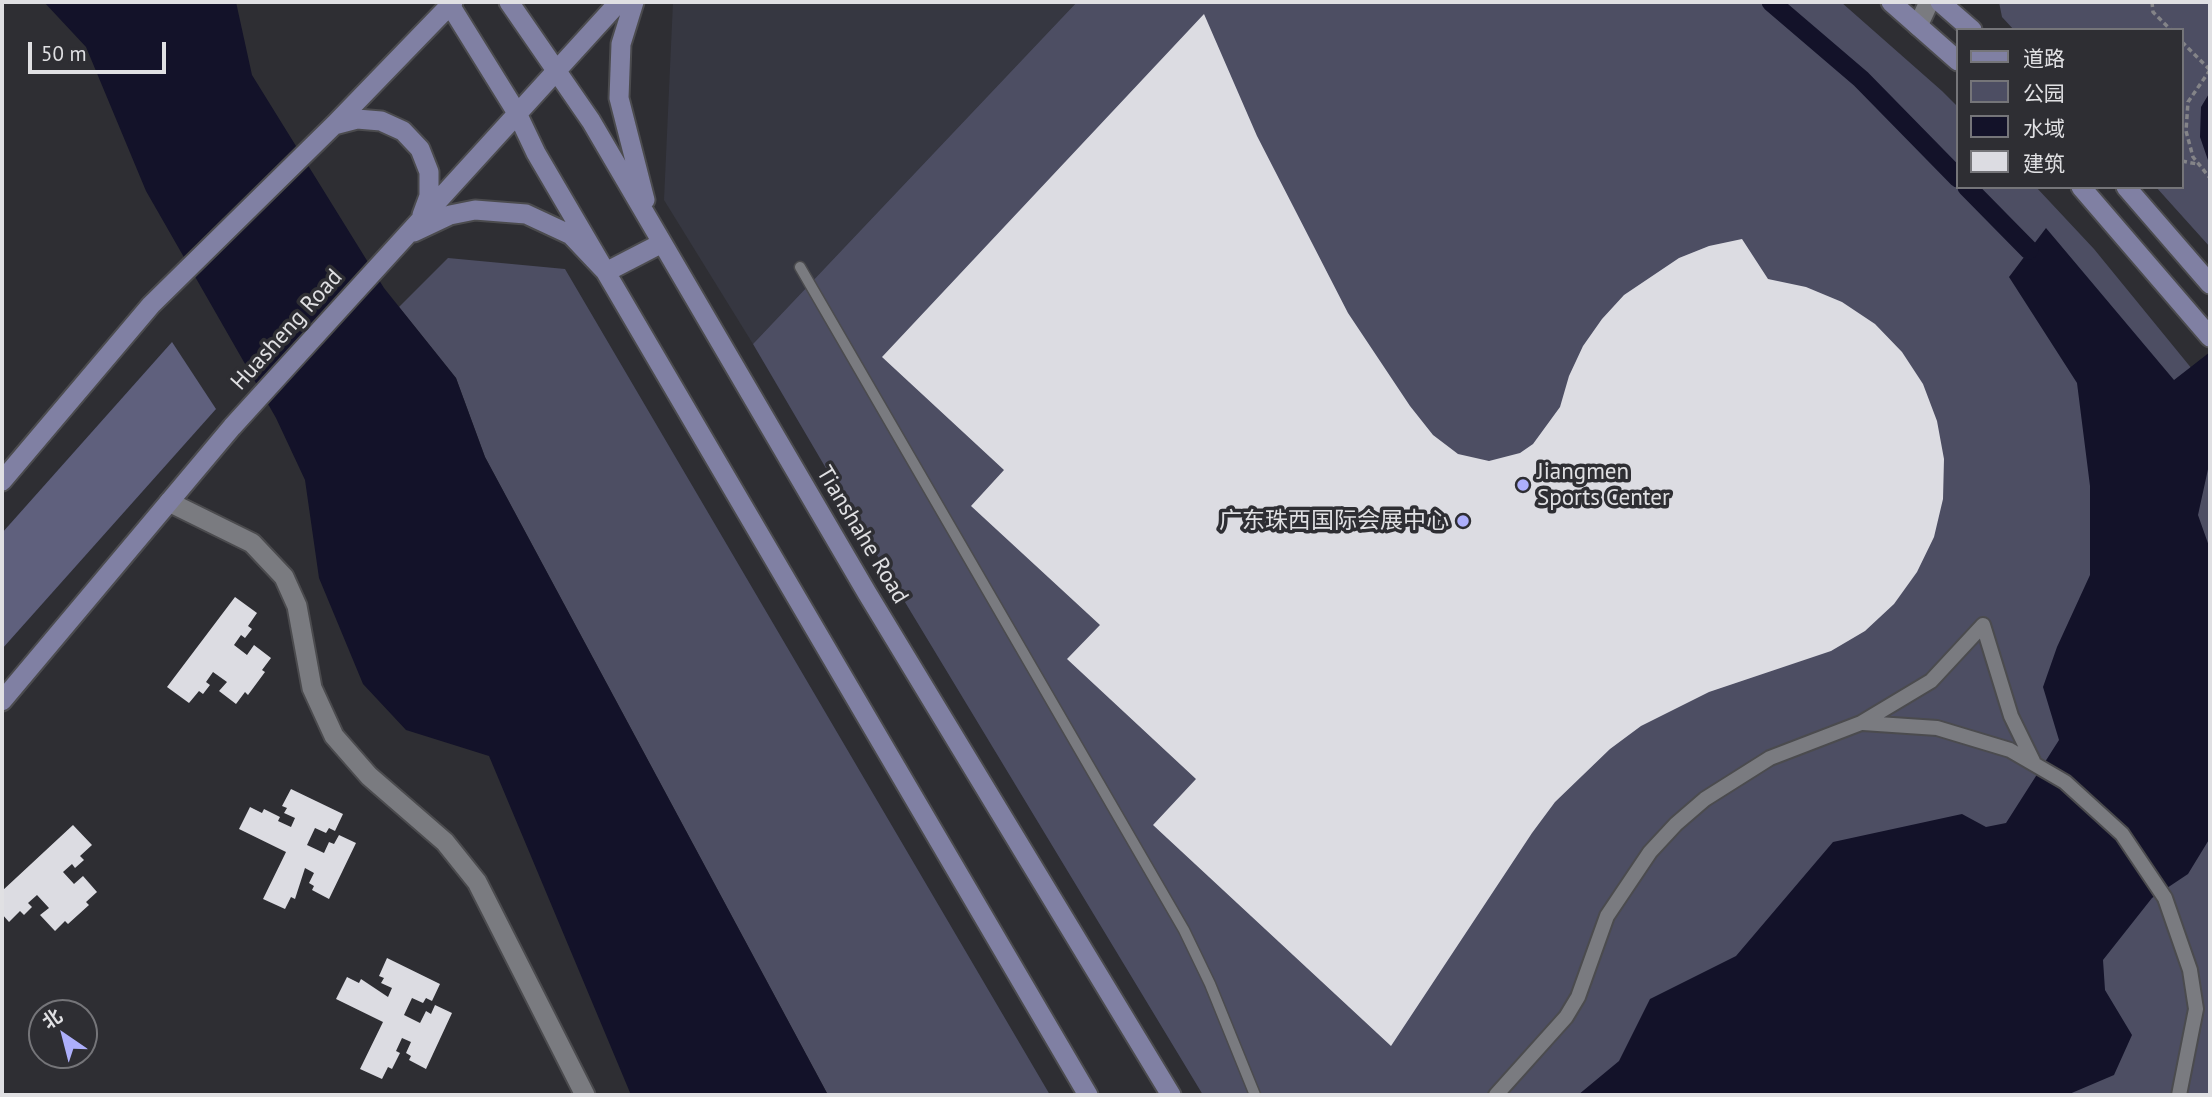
<!DOCTYPE html>
<html>
<head>
<meta charset="utf-8">
<style>
  body { margin:0 }
  #map { position:relative; width:2212px; height:1097px; overflow:hidden; background:#2e2e33; font-family:"PT Sans","Noto Sans SC",sans-serif }
  canvas { display:block }
  .frame { position:absolute; inset:0; border:4px solid #e0e0e3; pointer-events:none }
  .legend { position:absolute; left:1956px; top:28px; width:228px; height:161px; box-sizing:border-box; background:#2e2e33; border:2px solid #757579; margin:0; padding:9px 12px; list-style:none; font-size:21px; color:#e0e0e3 }
  .legend li { display:flex; align-items:center; gap:14px; height:35px }
  .legend b { width:35px; border:2px solid #757579 }
  .north { position:absolute; left:28px; top:999px; width:70px; height:70px; box-sizing:border-box; background:#2e2e33; border:2px solid #757579; border-radius:50%; rotate:325deg; font-size:19px; font-weight:700; line-height:28px; text-align:center; color:#e0e0e3 }
  .north::after { content:''; display:block; margin:auto; width:24px; height:32px; background:#adaffb; clip-path:polygon(50% 0,100% 100%,50% 72%,0 100%) }
  .scale { position:absolute; left:28px; top:42px; width:138px; height:32px; box-sizing:border-box; border:4px solid #e0e0e3; border-top:0; padding-left:9px; font-size:21px; line-height:24px; white-space:nowrap; color:#e0e0e3; -webkit-text-stroke:5px #2e2e33; paint-order:stroke }
</style>
</head>
<body>
<div id="map">
<canvas width="2212" height="1097"></canvas>
<div class="frame"></div>
<ul class="legend">
<li><b style="height:9px;background:#8080a3"></b>道路</li>
<li><b style="height:19px;background:#4d4e63"></b>公园</li>
<li><b style="height:19px;background:#131229"></b>水域</li>
<li><b style="height:19px;background:#dcdce2"></b>建筑</li>
</ul>
<div class="north">北</div>
<div class="scale">50 m</div>
</div>
<script>
const ctx = document.querySelector('canvas').getContext('2d');
ctx.lineJoin = 'round';
function paint(path, color) { ctx.fillStyle = color; ctx.fill(path, 'evenodd'); }
const poly = rows => new Path2D(rows.map(r => 'M' + r).join(''));
function trace(path, color, width, dash) { ctx.strokeStyle = color; ctx.lineWidth = width; ctx.lineCap = dash ? 'butt' : 'round'; ctx.setLineDash(dash || []); ctx.stroke(path); }
function write(font, color, halo, rows, align = 'center') {
  ctx.font = font + ' "PT Sans","Noto Sans SC",sans-serif'; ctx.lineWidth = 7; ctx.setLineDash([]); ctx.textBaseline = 'middle'; ctx.strokeStyle = halo; ctx.fillStyle = color; for (const [text, x, y, turn = 0] of rows) {
    ctx.save(); ctx.translate(x, y); ctx.rotate((+turn || 0) * Math.PI / 180); ctx.textAlign = isNaN(turn) ? turn : align; if (halo) ctx.strokeText(text, 0, 0); ctx.fillText(text, 0, 0); ctx.restore();
  }
}
paint(poly([
  [673,2,1077,2,753,344,664,200]
]), '#363741');
paint(poly([
  [1077,2,1841,2,1942,91,1958,107,1958,187,2036,187,2094,249,2210,391,2210,1095,1203,1095,891,579,753,344],
  [1999,2,2210,2,2210,247,2156,187,2182,187,2182,30,2014,30,2002,17],
  [448,258,565,269,1050,1095,828,1095,485,457,456,378,399,307]
]), '#4d4e63');
paint(poly([
  [172,342,216,409,2,649,2,533]
]), '#5f607d');
paint(poly([
  [44,2,236,2,252,75,384,288,456,378,485,457,828,1095,631,1095,489,756,406,730,363,684,319,578,305,480,276,418,146,191,86,47],
  [2210,92,2210,166,2200,137,2201,107],
  [2046,228,2174,380,2210,352,2210,460,2198,515,2210,549,2210,838,2188,874,2152,898,2103,960,2105,990,2132,1035,2114,1075,2067,1095,1578,1095,1619,1061,1650,999,1736,956,1833,842,1962,814,1986,827,2006,823,2059,740,2043,687,2057,647,2090,575,2090,486,2077,383,2009,277]
]), '#131229');
trace(poly([
  [1771,2,1861,79,1958,178],
  [1967,187,2029,250]
]), '#131229', 19);
paint(poly([
  [1204,14,1257,136,1348,313,1410,406,1433,435,1458,454,1489,461,1520,453,1533,444,1560,407,1569,376,1583,346,1602,319,1624,295,1679,258,1709,246,1742,239,1768,279,1806,287,1842,302,1875,324,1902,352,1923,384,1937,421,1944,459,1943,499,1934,537,1917,572,1894,604,1865,631,1831,651,1709,692,1641,726,1610,749,1555,802,1532,833,1391,1046,1153,825,1196,779,1067,659,1100,625,971,506,1004,470,882,357],
  [235,597,257,613,248,626,252,629,245,638,241,635,234,645,247,655,254,645,271,658,262,670,265,672,248,695,245,692,236,704,219,691,227,682,213,672,206,682,210,685,203,694,199,691,189,703,167,687],
  [291,789,343,814,335,831,329,828,326,833,315,828,307,845,324,853,329,842,334,844,339,835,356,843,329,899,312,890,314,886,309,883,314,873,305,868,295,899,291,897,285,909,263,899,286,852,239,829,250,807,262,813,264,809,280,817,278,821,291,827,295,818,284,813,287,808,282,806],
  [73,825,92,845,80,856,84,860,75,868,72,864,63,872,74,884,83,876,97,892,86,902,89,905,68,924,65,921,55,931,40,915,49,908,37,895,28,903,32,907,24,915,20,911,9,922,2,914,2,891],
  [387,958,440,984,432,1001,426,998,423,1003,412,998,404,1015,420,1023,426,1011,431,1014,435,1005,452,1013,426,1069,409,1060,411,1056,406,1053,411,1042,402,1038,396,1051,400,1053,392,1069,388,1067,382,1079,360,1069,383,1022,336,999,347,977,359,983,361,979,388,997,392,988,381,983,384,978,379,976]
]), '#dcdce2');
const service = poly([
  [800,267,1184,930,1210,984,1255,1095]
]);
const pedestrian = poly([
  [1863,723,1937,728,2010,750,2065,782,2122,834,2165,898,2190,970,2196,1009,2179,1095],
  [1496,1095,1566,1017,1578,997,1607,916,1650,852,1676,824,1705,799,1770,758,1861,723,1931,681,1983,625,2011,716,2033,761]
]);
const minor = poly([
  [1918,26,1929,2],
  [169,502,252,543,284,577,297,606,312,688,334,736,369,776,445,842,477,882,585,1095]
]);
const secondary = poly([
  [509,2,591,121,867,593,1171,1095],
  [634,2,621,44,619,98,645,200],
  [1891,2,1958,61],
  [1940,2,1972,30],
  [450,5,517,113,536,153,1088,1095],
  [334,125,357,119,381,121,403,131,420,149,429,172,429,196,422,215],
  [2081,187,2210,337],
  [2126,187,2210,284],
  [414,232,450,215,475,210,526,214,571,235,606,272,662,243],
  [2,481,151,305,334,125,453,2],
  [2,701,232,427,619,2]
]);
trace(service, '#4b4b4e', 13);
trace(pedestrian, '#4b4b4e', 18);
trace(minor, '#4b4b4e', 23);
trace(secondary, '#4b4b4e', 23);
trace(poly([
  [2152,2,2153,12,2171,30],
  [2182,42,2210,70],
  [2210,70,2188,102,2186,131,2193,157,2210,178],
  [2182,161,2197,164]
]), '#848488', 3.5, [5, 3.5]);
trace(service, '#7a7b80', 10);
trace(pedestrian, '#7a7b80', 14);
trace(minor, '#7a7b80', 19);
trace(secondary, '#8080a3', 19);
for (const [x, y, r, color] of [
  [1523,485,7,"#adaffb"],
  [1463,521,7,"#adaffb"]
]) { const dot = new Path2D(); dot.arc(x, y, r, 0, 2 * Math.PI); ctx.fillStyle = color; ctx.fill(dot); trace(dot, '#2e2e33', 2.5); }
write('23px', '#e0e0e3', '#2e2e33', [
  ["Huasheng Road",287,330,-48],
  ["Tianshahe Road",862,535,59]
]);
write('23px', '#e0e0e3', '#2e2e33', [
  ["Jiangmen",1537,472],
  ["Sports Center",1537,498],
  ["广东珠西国际会展中心",1449,521,"right"]
], 'left');
</script>
</body>
</html>
